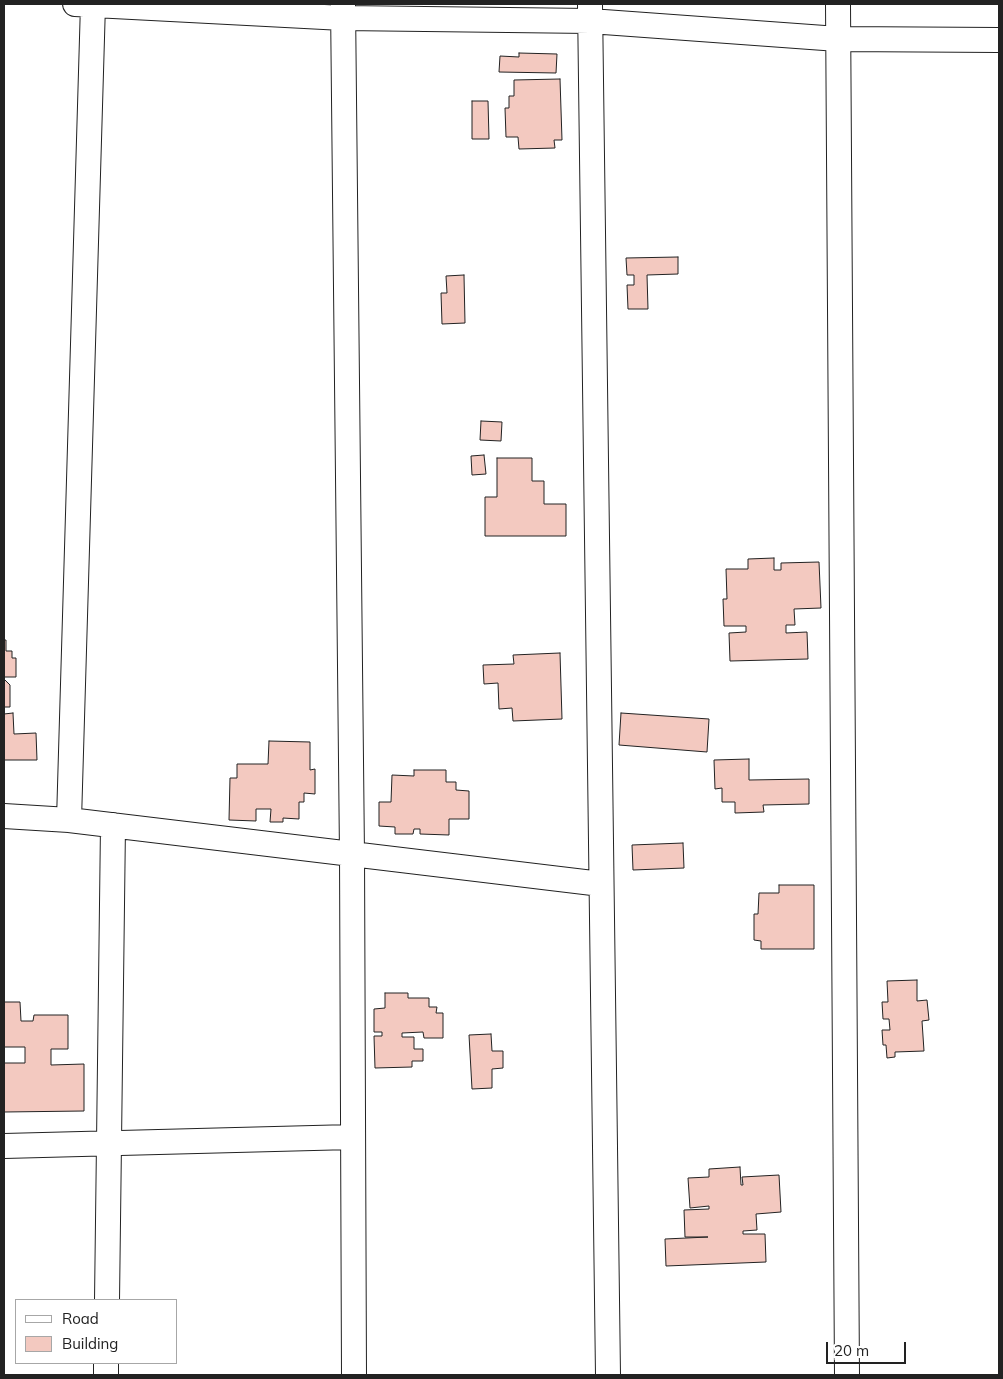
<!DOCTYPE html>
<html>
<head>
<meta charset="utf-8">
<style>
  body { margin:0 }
  #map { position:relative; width:1003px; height:1379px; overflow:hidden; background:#fff; font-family:Mulish,sans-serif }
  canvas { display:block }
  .frame { position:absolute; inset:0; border:5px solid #222; pointer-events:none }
  .legend { position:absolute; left:15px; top:1299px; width:162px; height:65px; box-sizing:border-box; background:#fff; border:1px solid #a7a7a7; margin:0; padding:6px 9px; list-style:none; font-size:15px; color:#222 }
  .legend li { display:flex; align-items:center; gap:10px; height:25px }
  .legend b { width:25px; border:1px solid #a7a7a7 }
  .scale { position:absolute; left:826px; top:1342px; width:80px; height:22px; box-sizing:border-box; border:2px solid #222; border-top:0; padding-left:6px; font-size:15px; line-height:18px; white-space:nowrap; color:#222; -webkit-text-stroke:4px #fff; paint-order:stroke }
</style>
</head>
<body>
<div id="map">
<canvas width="1003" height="1379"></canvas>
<div class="frame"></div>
<ul class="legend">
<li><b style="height:6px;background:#fff"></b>Road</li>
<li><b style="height:14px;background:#f3c9c0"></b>Building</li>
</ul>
<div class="scale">20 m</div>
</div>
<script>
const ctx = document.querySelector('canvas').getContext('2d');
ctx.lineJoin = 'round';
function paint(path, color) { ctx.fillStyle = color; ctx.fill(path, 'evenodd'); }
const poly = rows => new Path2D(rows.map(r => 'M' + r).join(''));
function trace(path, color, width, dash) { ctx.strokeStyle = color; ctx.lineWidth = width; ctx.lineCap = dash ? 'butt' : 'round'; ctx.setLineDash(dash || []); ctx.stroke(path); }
const building = poly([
  [519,53,557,54,556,73,499,72,500,56,519,57,519,53],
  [560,79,562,140,554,140,555,148,519,149,518,137,506,137,505,108,509,108,509,96,514,96,514,80,560,79],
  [472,101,488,101,489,139,472,139,472,101],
  [678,257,678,274,647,275,648,309,628,309,627,285,634,285,634,275,627,275,626,258,678,257],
  [464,275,465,323,442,324,441,293,447,293,446,276,464,275],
  [481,421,502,422,501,441,480,440,481,421],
  [484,455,486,474,472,475,471,456,484,455],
  [497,458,532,458,532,481,544,481,544,504,566,504,566,536,485,536,485,497,497,497,497,458],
  [774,558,774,570,781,570,781,563,819,562,821,608,794,609,795,625,786,625,786,633,807,632,808,659,730,661,729,633,746,632,746,626,724,626,723,599,727,599,726,569,748,569,748,559,774,558],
  [4,640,6,640,6,651,12,651,12,658,16,658,16,677,4,677,4,640],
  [560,653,562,719,513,721,512,708,499,709,498,683,484,684,483,665,514,664,513,655,560,653],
  [4,679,10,685,10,707,4,707,4,679],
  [13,713,14,734,36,733,37,760,4,760,4,714,13,713],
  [621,713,709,719,707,752,619,745,621,713],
  [269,741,310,742,310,770,315,769,315,794,304,793,304,802,299,802,299,819,283,818,283,822,270,822,271,809,256,809,256,821,229,820,230,778,237,778,237,764,268,764,269,741],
  [749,759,749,780,809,779,809,804,763,805,764,812,735,813,735,802,722,802,722,788,715,789,714,760,749,759],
  [414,770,446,770,446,782,456,782,456,790,469,791,469,819,449,819,449,835,420,834,420,829,414,829,413,834,395,834,395,827,379,826,379,802,391,802,392,775,414,776,414,770],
  [683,843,684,868,633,870,632,845,683,843],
  [779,885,814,885,814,949,761,949,761,941,754,940,754,914,758,914,759,893,779,893,779,885],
  [917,980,917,1001,927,1000,929,1020,922,1021,924,1051,895,1052,895,1057,887,1058,886,1045,883,1045,882,1030,890,1030,889,1019,883,1019,882,1002,888,1002,887,981,917,980],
  [385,993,408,993,408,998,429,998,429,1007,437,1007,436,1013,443,1013,443,1038,424,1038,423,1032,402,1033,402,1037,414,1037,414,1049,423,1049,423,1061,412,1061,412,1067,375,1068,374,1036,382,1036,382,1032,374,1032,374,1009,385,1008,385,993],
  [4,1002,20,1002,21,1021,33,1021,34,1015,68,1015,68,1049,51,1049,51,1065,84,1064,84,1111,4,1112,4,1063,25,1063,25,1047,4,1047,4,1002],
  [491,1034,492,1051,503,1051,503,1068,492,1069,492,1088,472,1089,469,1035,491,1034],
  [740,1167,741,1185,743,1185,742,1177,779,1175,781,1212,756,1214,757,1230,743,1231,743,1234,765,1234,766,1262,666,1266,665,1239,708,1237,685,1237,684,1210,709,1209,709,1206,690,1208,688,1178,709,1177,709,1169,740,1167]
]);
paint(building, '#f3c9c0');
trace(building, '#222', 1);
const street = poly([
  [75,4,343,18,590,21,838,39,999,40],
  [343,4,352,854,354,1375],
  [590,4,608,1375],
  [838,4,847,1375],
  [4,816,69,820,601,884],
  [69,820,93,4],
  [4,1146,352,1137],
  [107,1300,113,825],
  [106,1375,106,1363]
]);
trace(street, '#222', 26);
trace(street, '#fff', 24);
</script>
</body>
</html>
